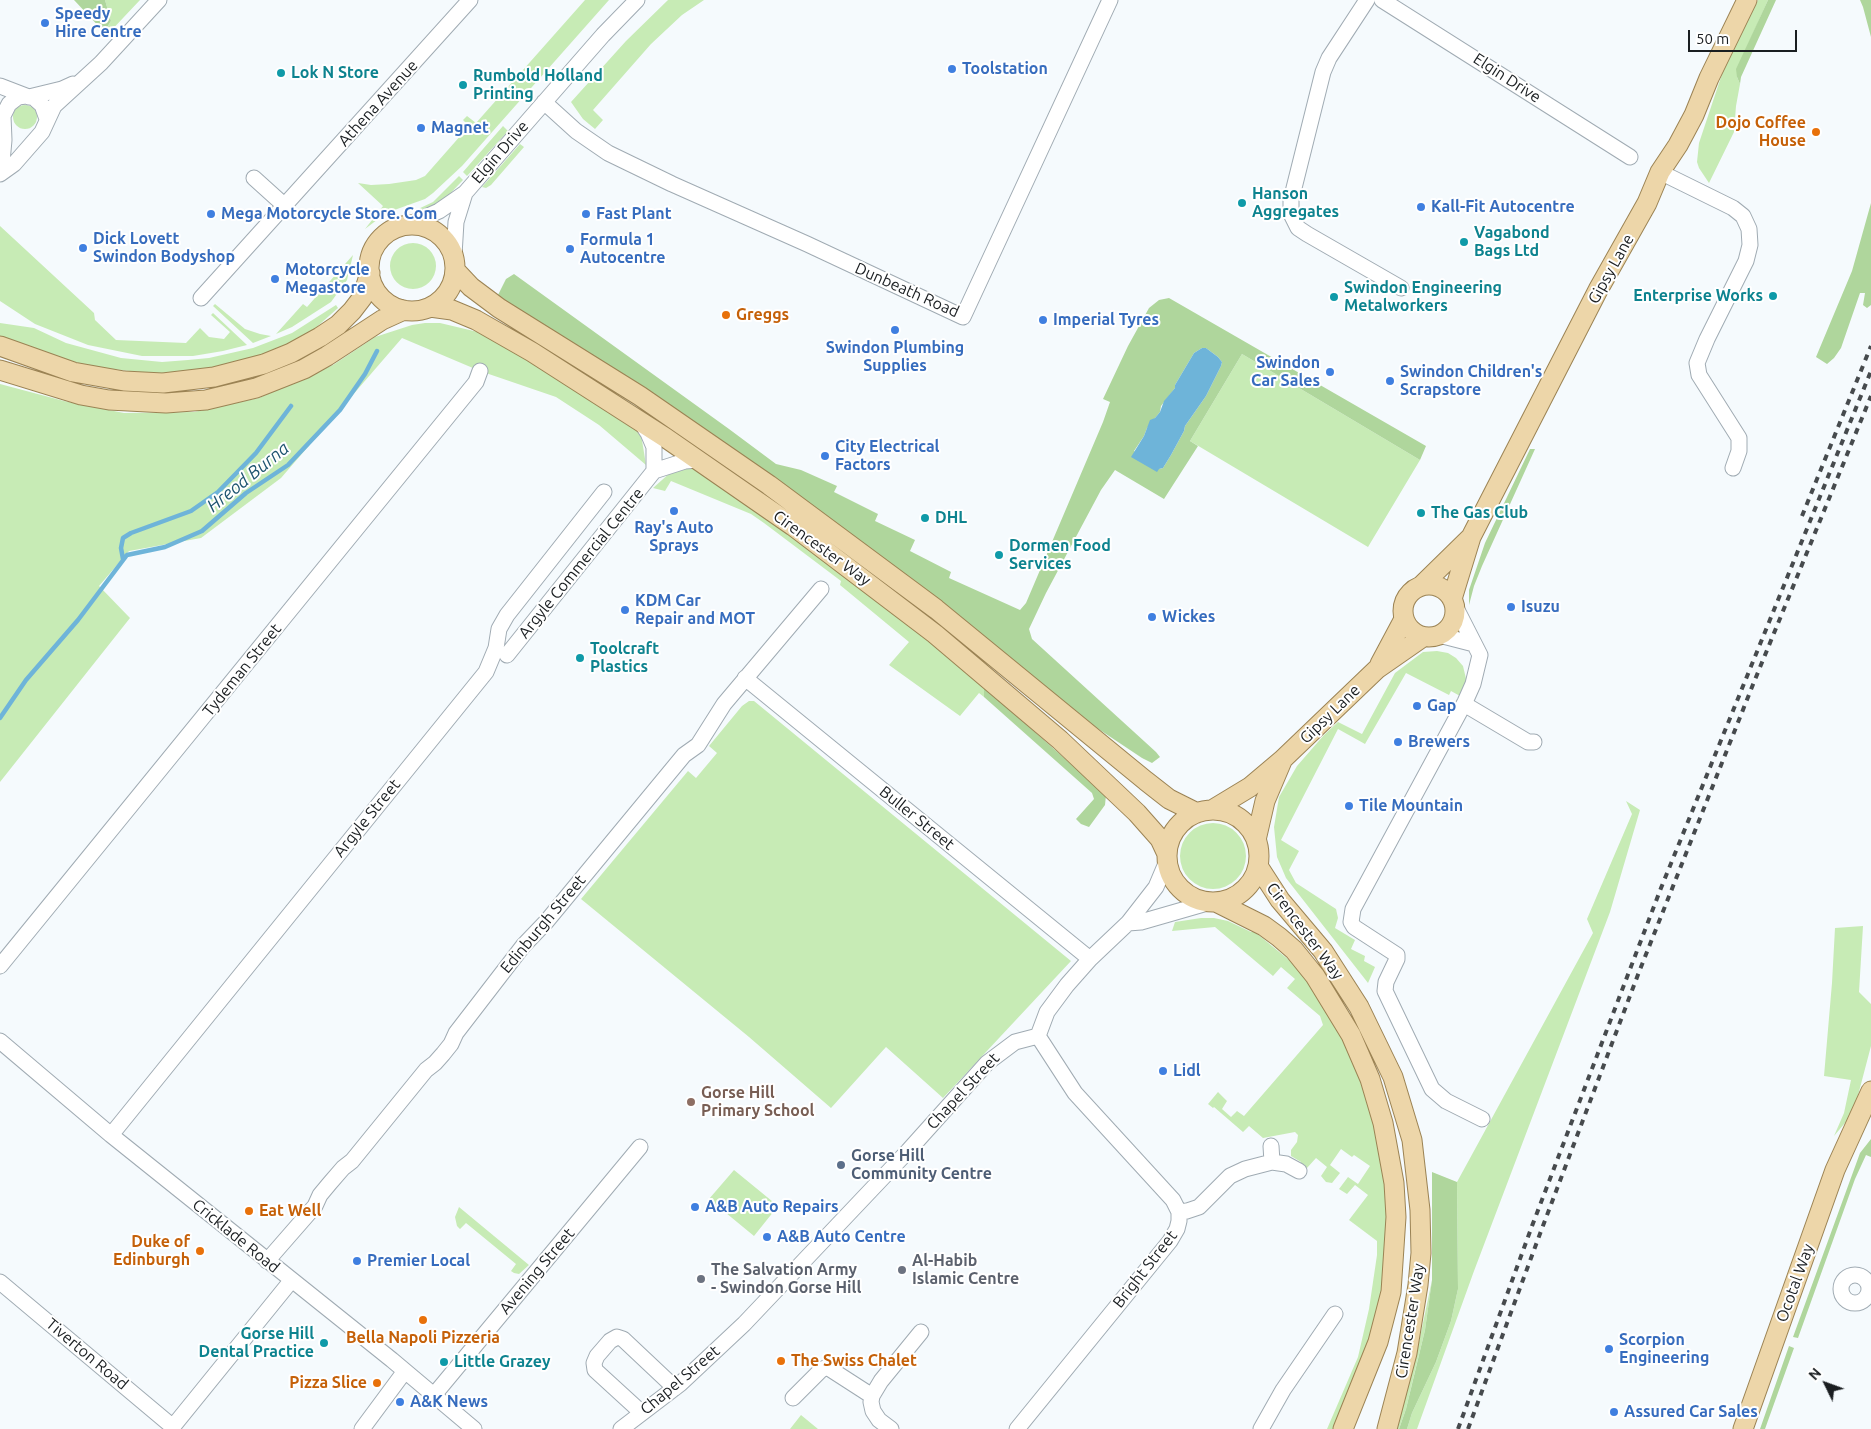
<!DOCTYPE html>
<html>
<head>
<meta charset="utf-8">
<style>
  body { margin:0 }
  #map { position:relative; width:1871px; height:1429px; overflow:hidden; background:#f5fafd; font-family:Ubuntu,sans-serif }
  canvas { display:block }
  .north { position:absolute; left:1801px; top:1359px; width:50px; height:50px; -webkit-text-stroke:4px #fff; paint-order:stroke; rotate:312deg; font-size:14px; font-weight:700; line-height:20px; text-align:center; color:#1a1e21 }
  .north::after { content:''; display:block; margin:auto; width:18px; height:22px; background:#1a1e21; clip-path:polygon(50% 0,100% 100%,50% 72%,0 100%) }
  .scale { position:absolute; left:1688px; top:30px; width:109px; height:22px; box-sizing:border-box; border:2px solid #1a1e21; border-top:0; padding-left:6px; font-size:15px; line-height:18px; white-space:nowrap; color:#1a1e21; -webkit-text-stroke:4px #fff; paint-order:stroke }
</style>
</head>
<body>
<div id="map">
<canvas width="1871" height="1429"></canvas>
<div class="north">N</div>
<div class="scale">50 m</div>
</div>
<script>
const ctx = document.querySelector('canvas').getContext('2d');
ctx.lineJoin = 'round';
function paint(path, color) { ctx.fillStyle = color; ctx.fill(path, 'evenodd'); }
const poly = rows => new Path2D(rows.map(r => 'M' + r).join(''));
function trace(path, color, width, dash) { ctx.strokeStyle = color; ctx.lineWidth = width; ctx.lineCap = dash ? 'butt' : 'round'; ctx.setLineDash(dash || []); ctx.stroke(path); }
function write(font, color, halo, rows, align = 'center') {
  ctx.font = font + ' Ubuntu,sans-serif'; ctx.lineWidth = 4; ctx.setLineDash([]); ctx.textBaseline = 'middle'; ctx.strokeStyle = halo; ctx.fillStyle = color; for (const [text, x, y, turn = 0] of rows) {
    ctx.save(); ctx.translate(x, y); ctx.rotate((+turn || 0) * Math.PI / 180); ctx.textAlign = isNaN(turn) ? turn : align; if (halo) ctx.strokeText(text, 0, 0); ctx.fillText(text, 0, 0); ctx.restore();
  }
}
paint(poly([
  [105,0,140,0,107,35,104,32,111,21],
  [585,0,609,0,462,166,433,193,425,199,386,213,365,229,383,206,358,183,371,185,389,184,416,180,425,176,469,126,463,120,467,116,476,123],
  [668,0,704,0,682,15,651,44,593,110,603,120,595,129,583,119,571,102,626,41],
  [1758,0,1768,0,1737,69,1737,77,1740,84,1736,106,1734,132,1709,183,1699,168,1697,162,1699,143,1723,71],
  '13 117a12 12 0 1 1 24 0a12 12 0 1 1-24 0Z',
  [503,126,508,131,467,176,463,172],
  [520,144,524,147,491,185,486,188,482,187],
  [459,176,463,180,444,200,428,208,416,210,433,202],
  [0,226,94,313,95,320,116,340,186,343,200,328,209,337,224,339,230,332,211,315,213,313,247,345,223,351,193,356,142,356,88,345,35,324,0,301],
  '390 266a23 23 0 1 1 46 0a23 23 0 1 1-46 0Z',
  [353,255,347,280,331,302,292,327,276,334,303,304,307,307],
  [215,304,245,329,260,334,271,336,253,343,213,306],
  [336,305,338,308,311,332,269,353,221,368,156,374,95,367,58,358,0,336,0,323,34,328,66,343,121,358,162,362,188,360,209,358,253,348,292,333],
  [425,323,440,323,478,332,512,350,641,434,646,465,599,425,556,397,480,371,402,338,281,478,201,538,129,551,99,586,130,618,0,782,0,384,64,401,124,413,194,412,259,398,333,365,375,337,412,325],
  [1242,354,1420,460,1368,547,1190,441],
  [689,467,694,468,739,499,826,562,921,635,984,687,984,697,979,693,960,716,889,665,909,642,840,585,841,581,764,523,751,514,671,481,665,491,653,488,671,472],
  [1437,651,1448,653,1456,658,1463,666,1467,683,1460,696,1451,691,1449,695,1406,673,1365,744,1338,729,1281,840,1299,851,1289,870,1296,883,1336,909,1338,918,1335,928,1355,940,1351,949,1365,956,1364,961,1375,967,1368,983,1286,878,1277,857,1274,827,1279,797,1297,766,1324,735,1338,722,1362,734,1395,673,1423,652],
  [749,701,754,701,1071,961,943,1098,886,1047,831,1108,749,1037,581,899,688,771,696,778,717,753,709,746,742,706],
  [1626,801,1640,810,1610,912,1474,1271,1417,1429,1407,1429,1412,1413,1436,1362,1451,1321,1458,1289,1457,1182,1593,933,1587,919,1632,814],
  '1180 856a33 33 0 1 1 66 0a33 33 0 1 1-66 0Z',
  [1201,918,1214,918,1228,921,1251,932,1255,932,1289,960,1306,978,1332,1014,1361,1075,1383,1153,1388,1214,1387,1265,1374,1330,1335,1429,1327,1429,1358,1357,1369,1309,1377,1255,1377,1241,1349,1220,1368,1195,1355,1185,1347,1194,1339,1189,1348,1177,1358,1184,1370,1166,1354,1155,1352,1157,1341,1149,1330,1165,1340,1173,1332,1183,1326,1182,1321,1176,1327,1167,1316,1158,1307,1168,1301,1165,1301,1162,1291,1156,1291,1150,1297,1142,1298,1135,1295,1132,1263,1138,1249,1126,1243,1132,1214,1107,1213,1108,1208,1104,1218,1092,1227,1101,1222,1109,1231,1117,1237,1111,1244,1116,1323,1025,1320,1016,1287,988,1295,979,1281,967,1273,976,1215,927,1172,931,1175,922],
  [1863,926,1859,992,1871,1004,1871,1046,1856,1103,1850,1117,1834,1136,1844,1113,1851,1080,1824,1076,1832,983,1835,928],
  [734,1170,778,1206,754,1236,709,1199],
  [459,1207,529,1265,519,1274,514,1273,511,1271,516,1264,466,1223,460,1229,457,1226,455,1217],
  [1432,1280,1425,1330,1415,1371,1406,1409,1399,1429,1397,1429,1415,1361],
  [801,1415,818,1429,790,1429]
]), '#c7ebb5');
paint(poly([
  [74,0,105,0,111,21,104,32],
  [1768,0,1776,0,1741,77,1740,84,1737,77,1736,69],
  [1860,0,1871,0,1871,37,1863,7],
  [1871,203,1871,305,1867,308,1863,305,1865,293,1860,293,1841,348,1834,358,1827,364,1816,357,1852,271],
  [514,274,729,429,776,464,801,470,837,486,834,492,878,514,875,521,915,540,910,551,951,572,949,578,1020,610,1026,603,1103,422,1110,402,1103,399,1128,346,1149,308,1159,300,1169,298,1426,446,1420,460,1242,354,1190,441,1198,446,1164,499,1115,470,1101,490,1046,593,1029,629,1032,639,1156,752,1160,757,1152,763,1142,758,1097,728,990,642,507,303,498,295,506,279],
  [1202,348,1206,348,1218,357,1222,362,1221,366,1206,396,1185,426,1184,431,1171,455,1163,468,1159,469,1134,451,1144,436,1147,428,1160,412,1161,406,1175,388,1175,385,1194,353],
  [1530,449,1535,449,1482,566,1474,586,1469,605,1469,590,1485,543],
  [984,687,1106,795,1105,805,1089,827,1081,824,1076,819,1094,799,1092,793,984,697],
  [1871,1139,1871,1157,1866,1155,1855,1179,1798,1338,1793,1337,1860,1153],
  [1432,1172,1457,1182,1458,1289,1451,1321,1436,1362,1412,1413,1407,1429,1399,1429,1406,1409,1425,1330,1432,1280],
  [1789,1346,1794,1348,1765,1429,1760,1429]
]), '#afd69c');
paint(poly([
  [1202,348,1206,348,1218,357,1222,362,1221,366,1206,396,1185,426,1184,431,1171,455,1163,468,1159,469,1157,472,1131,457,1144,436,1150,420,1155,418,1160,412,1164,401,1175,388,1175,385,1194,353]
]), '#6eb4d9');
trace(poly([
  [123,559,121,548,123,538,131,533,191,511,218,492,256,453,291,406],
  [0,718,26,680,78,620,127,555,165,547,202,531,246,493,288,465,340,410,365,374,377,351]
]), '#6eb4d9', 4.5);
const minor = poly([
  [1367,0,1329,58,1323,72,1291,200,1291,214,1298,228,1307,234,1401,288],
  [1382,0,1630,157],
  [0,86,26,96],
  [29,97,62,89,73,84],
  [544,102,576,131,608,153,672,184,807,244,963,317,1110,0],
  [1660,172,1733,208,1743,216,1749,229,1750,245,1746,261,1707,339,1697,363,1699,375,1739,438,1739,451,1733,468],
  [1,173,4,140,3,116,9,104,18,97,26,96,34,98,42,105,47,119],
  [0,174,14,164,42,132,54,106,101,63,159,0],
  [254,178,285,206],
  [408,225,439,211,465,193,603,35,637,0],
  [454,255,456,222,465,193],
  [201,298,470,0],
  [640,421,648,433,654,447,654,471],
  [1455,606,1480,655,1473,684,1465,702,1353,909,1351,922,1354,927,1397,955,1397,959,1386,982,1385,991,1432,1089,1446,1101,1482,1119],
  [1439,635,1474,644],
  [507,655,654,471,685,461,698,460],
  [745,678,1090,959],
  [1464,704,1528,742,1534,742],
  [1128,923,1141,922,1207,903],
  [0,966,476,382,480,371],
  [0,1041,111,1135,392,1360,474,1429],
  [111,1135,486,672,496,648,499,629,507,615,604,492],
  [1271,1146,1272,1162],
  [1179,1212,1187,1211,1199,1207,1230,1176,1245,1169,1272,1162,1286,1164,1299,1171],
  [267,1261,315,1206,320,1195,330,1183,343,1168,352,1161,426,1070,435,1063,443,1054,451,1044,456,1033,523,946,546,922,684,755,698,745,724,704,821,589],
  '1841 1289a14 14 0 1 1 28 0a14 14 0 1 1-28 0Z',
  [0,1282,173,1427],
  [434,1395,640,1147],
  [793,1398,821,1370,827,1367,872,1396],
  [642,1413,595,1370,594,1363,597,1356,610,1341,617,1337,623,1339,675,1388],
  [171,1429,291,1281],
  [362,1429,405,1371],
  [621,1429,680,1384,744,1324,908,1151,987,1063,1015,1042,1038,1036,1047,1012,1067,985,1090,959,1128,923,1156,887,1167,861],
  [891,1429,879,1420,873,1411,871,1402,872,1396,881,1381,921,1332],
  [1017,1429,1170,1241,1177,1229,1179,1221,1179,1212,1173,1200,1075,1093,1038,1036],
  [1261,1429,1283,1390,1335,1314]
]);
const major = poly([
  '369 268a43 43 0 1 1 86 0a43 43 0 1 1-86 0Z',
  [455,270,471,287,499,308,640,396,769,485,936,609,1146,781,1169,799,1197,813],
  [430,307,452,310,476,320,532,352,666,438,793,526,935,634,1060,740,1137,813,1160,839,1167,854],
  [0,346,73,372,124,381,163,383,214,377,264,364,291,353,320,337,338,325,352,311,362,298,370,273],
  [0,370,81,395,109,400,166,403,206,400,256,388,304,369,327,356,382,320,404,310],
  '1403 611a26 26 0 1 1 52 0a26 26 0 1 1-52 0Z',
  [1422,585,1469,539],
  [1452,599,1471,537,1598,290,1647,203,1660,172,1678,145,1694,115,1709,78,1747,0],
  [1380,664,1404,619],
  '1167 856a46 46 0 1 1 92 0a46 46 0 1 1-92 0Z',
  [1212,810,1250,787,1282,760,1377,669,1423,637],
  [1256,840,1265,801,1282,761],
  [1258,866,1280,900,1323,951,1359,1007,1393,1077,1412,1140,1420,1210,1421,1253,1418,1285,1407,1353,1387,1429],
  [1218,903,1264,926,1279,937,1294,950,1315,976,1351,1035,1370,1079,1383,1123,1394,1183,1396,1217,1391,1292,1378,1342,1343,1429],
  [1743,1429,1835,1170,1871,1091]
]);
trace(minor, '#a0abb3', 17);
trace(major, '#9b8354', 21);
trace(minor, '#fff', 15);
trace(major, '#edd6a9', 19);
trace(poly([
  [1802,516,1871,346],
  [1458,1429,1532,1226,1661,888,1871,371],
  [1468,1429,1541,1231,1639,972,1754,682,1871,396]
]), '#464a4d', 4, [6, 6]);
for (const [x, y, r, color] of [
  [45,23,5,"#3f7fe0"],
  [952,69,5,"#3f7fe0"],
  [281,73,5,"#0f9aa8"],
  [463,85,5,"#0f9aa8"],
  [421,128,5,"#3f7fe0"],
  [1816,132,5,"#e8710a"],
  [1242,203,5,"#0f9aa8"],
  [1421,207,5,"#3f7fe0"],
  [211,214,5,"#3f7fe0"],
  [586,214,5,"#3f7fe0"],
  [1464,242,5,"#0f9aa8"],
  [83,248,5,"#3f7fe0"],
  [570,249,5,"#3f7fe0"],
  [275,279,5,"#3f7fe0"],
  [1773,296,5,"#0f9aa8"],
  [1334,297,5,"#0f9aa8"],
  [726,315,5,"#e8710a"],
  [1043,320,5,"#3f7fe0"],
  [895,330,5,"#3f7fe0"],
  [1330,372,5,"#3f7fe0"],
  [1390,381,5,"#3f7fe0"],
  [825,456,5,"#3f7fe0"],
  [674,511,5,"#3f7fe0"],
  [1421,513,5,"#0f9aa8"],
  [925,518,5,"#0f9aa8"],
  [999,555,5,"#0f9aa8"],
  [1511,607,5,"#3f7fe0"],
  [625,610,5,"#3f7fe0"],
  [1152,617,5,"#3f7fe0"],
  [580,658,5,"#0f9aa8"],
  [1417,706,5,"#3f7fe0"],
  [1398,742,5,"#3f7fe0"],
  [1349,806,5,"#3f7fe0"],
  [1163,1071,5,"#3f7fe0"],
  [691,1102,5,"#8d6e63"],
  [841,1165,5,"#5c6f8a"],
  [695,1207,5,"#3f7fe0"],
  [249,1211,5,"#e8710a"],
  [767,1237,5,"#3f7fe0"],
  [200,1251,5,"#e8710a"],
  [357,1261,5,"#3f7fe0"],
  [902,1270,5,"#6b7280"],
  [701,1279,5,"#6b7280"],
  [423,1320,5,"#e8710a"],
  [324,1343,5,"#0f9aa8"],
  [1609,1349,5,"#3f7fe0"],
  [781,1361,5,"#e8710a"],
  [444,1362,5,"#0f9aa8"],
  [377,1383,5,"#e8710a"],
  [400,1402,5,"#3f7fe0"],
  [1614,1412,5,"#3f7fe0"]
]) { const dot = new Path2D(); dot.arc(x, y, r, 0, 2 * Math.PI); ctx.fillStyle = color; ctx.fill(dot); trace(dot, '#fff', 2); }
write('bold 16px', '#366cbe', '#fff', [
  ["Speedy",55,14],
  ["Hire Centre",55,32],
  ["Toolstation",962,69],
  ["Magnet",431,128],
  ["Kall-Fit Autocentre",1431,207],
  ["Mega Motorcycle Store. Com",221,214],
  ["Fast Plant",596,214],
  ["Dick Lovett",93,239],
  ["Swindon Bodyshop",93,257],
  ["Formula 1",580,240],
  ["Autocentre",580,258],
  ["Motorcycle",285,270],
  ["Megastore",285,288],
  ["Imperial Tyres",1053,320],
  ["Swindon Plumbing",895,348,"center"],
  ["Supplies",895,366,"center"],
  ["Swindon",1320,363,"right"],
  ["Car Sales",1320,381,"right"],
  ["Swindon Children's",1400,372],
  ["Scrapstore",1400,390],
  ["City Electrical",835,447],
  ["Factors",835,465],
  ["Ray's Auto",674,528,"center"],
  ["Sprays",674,546,"center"],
  ["KDM Car",635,601],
  ["Repair and MOT",635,619],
  ["Isuzu",1521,607],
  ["Wickes",1162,617],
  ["Gap",1427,706],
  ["Brewers",1408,742],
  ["Tile Mountain",1359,806],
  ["Lidl",1173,1071],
  ["A&B Auto Repairs",705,1207],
  ["A&B Auto Centre",777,1237],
  ["Premier Local",367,1261],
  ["Scorpion",1619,1340],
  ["Engineering",1619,1358],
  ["A&K News",410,1402],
  ["Assured Car Sales",1624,1412]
], 'left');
write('bold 16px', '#0d838f', '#fff', [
  ["Lok N Store",291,73],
  ["Rumbold Holland",473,76],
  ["Printing",473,94],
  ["Hanson",1252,194],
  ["Aggregates",1252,212],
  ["Vagabond",1474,233],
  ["Bags Ltd",1474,251],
  ["Swindon Engineering",1344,288],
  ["Metalworkers",1344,306],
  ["Enterprise Works",1763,296,"right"],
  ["The Gas Club",1431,513],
  ["DHL",935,518],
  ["Dormen Food",1009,546],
  ["Services",1009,564],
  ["Toolcraft",590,649],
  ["Plastics",590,667],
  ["Gorse Hill",314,1334,"right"],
  ["Dental Practice",314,1352,"right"],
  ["Little Grazey",454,1362]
], 'left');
write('16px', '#1a1e21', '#fff', [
  ["Elgin Drive",1507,78,33],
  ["Athena Avenue",378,103,-48],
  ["Elgin Drive",500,152,-49],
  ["Gipsy Lane",1611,269,-61],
  ["Dunbeath Road",907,290,24],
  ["Cirencester Way",822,548,36],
  ["Argyle Commercial Centre",581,563,-51],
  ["Tydeman Street",242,670,-51],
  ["Gipsy Lane",1330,714,-44],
  ["Argyle Street",367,818,-51],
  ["Buller Street",917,818,39],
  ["Edinburgh Street",543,924,-50],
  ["Cirencester Way",1305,931,53],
  ["Chapel Street",963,1091,-47],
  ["Cricklade Road",236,1236,39],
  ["Bright Street",1145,1269,-52],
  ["Avening Street",537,1271,-50],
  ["Ocotal Way",1795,1283,-70],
  ["Cirencester Way",1410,1321,-81],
  ["Tiverton Road",87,1354,40],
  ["Chapel Street",680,1380,-40]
]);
write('bold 16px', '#c56008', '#fff', [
  ["Dojo Coffee",1806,123],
  ["House",1806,141],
  ["Greggs",736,315,"left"],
  ["Eat Well",259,1211,"left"],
  ["Duke of",190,1242],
  ["Edinburgh",190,1260],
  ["Bella Napoli Pizzeria",423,1338,"center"],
  ["The Swiss Chalet",791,1361,"left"],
  ["Pizza Slice",367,1383]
], 'right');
write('bold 16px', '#785e54', '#fff', [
  ["Gorse Hill",701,1093],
  ["Primary School",701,1111]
], 'left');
write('bold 16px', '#4e5e75', '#fff', [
  ["Gorse Hill",851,1156],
  ["Community Centre",851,1174]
], 'left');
write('bold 16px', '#5b616d', '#fff', [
  ["Al-Habib",912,1261],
  ["Islamic Centre",912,1279],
  ["The Salvation Army",711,1270],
  ["- Swindon Gorse Hill",711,1288]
], 'left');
write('italic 18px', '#1d546f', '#fff', [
  ["Hreod Burna",248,477,-39]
]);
</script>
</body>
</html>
